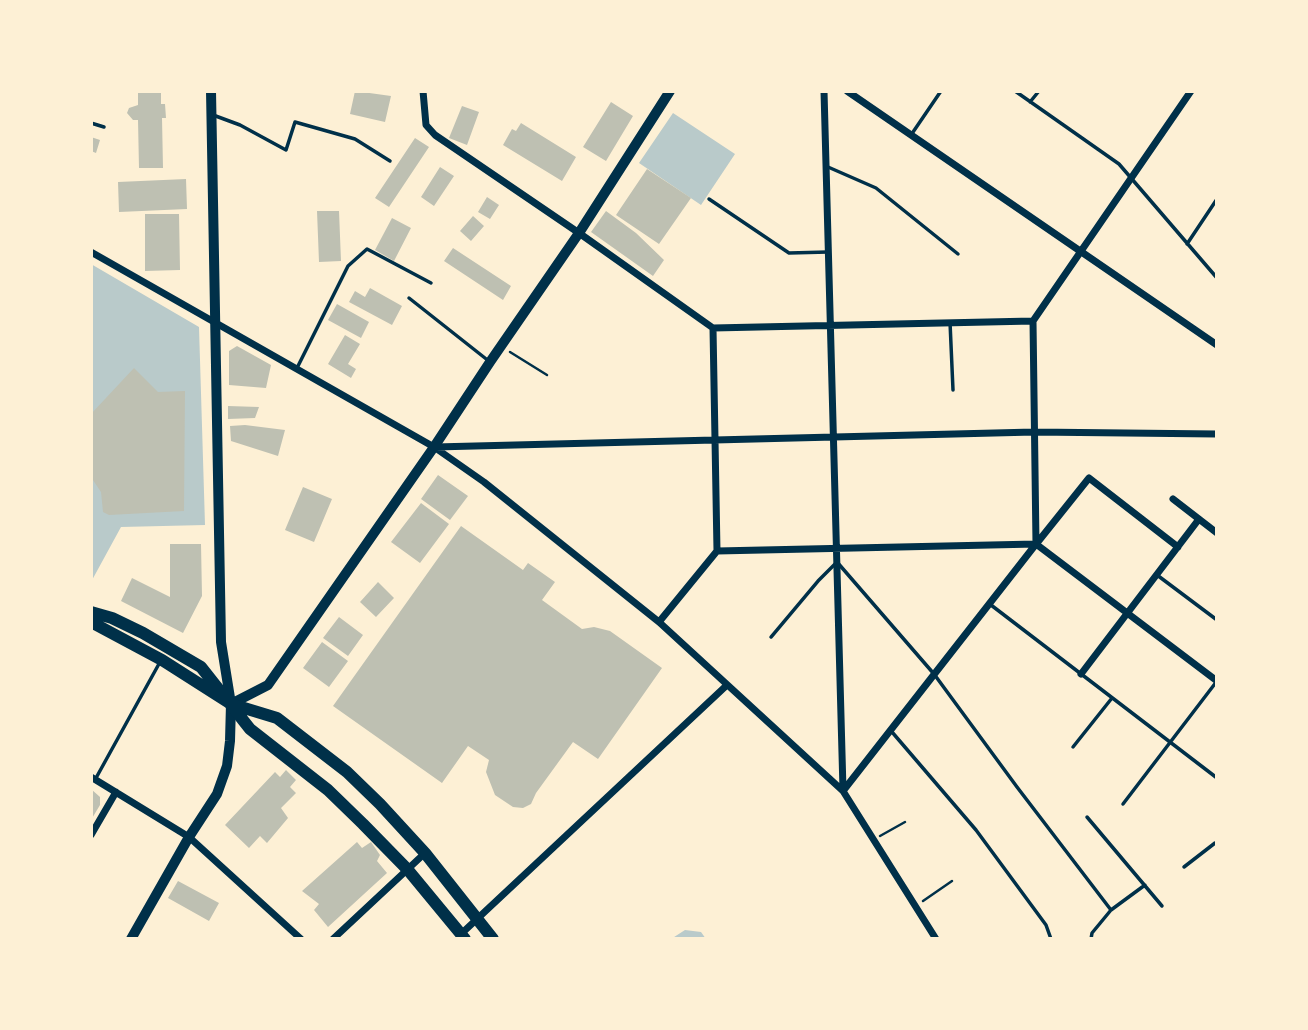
<!DOCTYPE html>
<html>
<head>
<meta charset="utf-8">
<style>
  body { margin:0 }
  #map { position:relative; width:1308px; height:1030px; overflow:hidden; background:#fdf0d5; font-family:Lora,serif }
  canvas { display:block }
  .frame { position:absolute; inset:0; border:93px solid #fdf0d5; pointer-events:none }
</style>
</head>
<body>
<div id="map">
<canvas width="1308" height="1030"></canvas>
<div class="frame"></div>
</div>
<script>
const ctx = document.querySelector('canvas').getContext('2d');
ctx.lineJoin = 'round';
function paint(path, color) { ctx.fillStyle = color; ctx.fill(path, 'evenodd'); }
const poly = rows => new Path2D(rows.map(r => 'M' + r).join(''));
function trace(path, color, width, dash) { ctx.strokeStyle = color; ctx.lineWidth = width; ctx.lineCap = dash ? 'butt' : 'round'; ctx.setLineDash(dash || []); ctx.stroke(path); }
paint(poly([
  [673,113,735,154,701,205,639,163],
  [91,264,199,327,205,525,121,527,91,582],
  [685,930,701,932,706,939,671,939]
]), '#b9caca');
paint(poly([
  [138,91,161,91,161,104,165,104,166,118,162,118,163,168,139,168,138,120,133,120,127,113,129,108,138,105],
  [355,91,391,96,385,122,350,114],
  [611,102,633,116,606,161,583,147],
  [462,106,479,112,467,145,449,138],
  [521,123,576,157,562,181,503,145,512,129,516,131],
  [91,137,100,140,96,153,91,151],
  [415,138,429,147,389,207,375,198],
  [440,167,454,176,434,206,421,197],
  [647,169,691,198,659,244,616,215],
  [186,179,187,209,119,212,118,182],
  [487,197,499,205,490,219,478,212],
  [317,211,339,211,341,261,319,262],
  [606,211,636,233,664,260,653,276,591,232],
  [145,214,179,214,180,270,145,271],
  [473,216,484,226,471,241,460,231],
  [392,218,411,228,394,261,375,250],
  [453,248,511,286,503,300,444,261],
  [370,288,402,306,392,325,349,302,355,291,365,297],
  [337,304,369,322,361,338,328,320],
  [345,335,360,344,348,364,356,369,351,378,328,364],
  [237,346,271,365,266,388,229,385,229,351],
  [134,368,158,392,185,391,184,511,109,515,103,512,101,492,91,477,91,414],
  [228,406,259,407,255,418,228,419],
  [245,425,285,430,278,456,231,441,230,426],
  [438,475,468,496,450,520,421,499],
  [303,487,332,499,314,542,285,530],
  [421,503,449,524,420,563,391,542],
  [461,526,523,570,528,563,555,582,542,600,582,629,594,627,610,631,662,668,598,759,573,742,536,793,531,804,523,808,513,807,495,795,486,772,489,760,468,746,442,783,333,706],
  [170,544,201,544,202,596,183,633,121,601,132,578,170,597],
  [378,582,394,598,376,617,360,602],
  [339,617,363,635,348,656,323,638],
  [322,642,348,661,329,687,303,668],
  [286,770,296,780,290,787,296,793,281,808,288,818,267,843,260,836,249,848,225,825,275,772,280,777],
  [91,789,100,797,100,805,91,820],
  [357,842,362,848,371,842,380,855,377,861,387,873,328,927,314,910,319,904,302,891],
  [178,881,219,903,209,921,168,898]
]), '#bec0b2');
trace(poly([
  [510,352,547,375],
  [880,836,905,822],
  [923,901,952,881]
]), '#003049', 2.5);
trace(poly([
  [1015,91,1119,164,1217,278],
  [1030,102,1039,91],
  [213,115,240,125,286,150,295,122,355,139,390,161],
  [91,123,104,127],
  [911,135,941,91],
  [828,167,876,188,958,254],
  [709,199,789,253,828,252],
  [1187,244,1217,199],
  [409,298,490,362],
  [950,322,953,390],
  [297,368,348,266,367,249,431,283],
  [1157,575,1217,620],
  [991,605,1217,778],
  [771,637,818,581,837,562,934,674,1017,787,1111,910,1092,933,1091,939],
  [892,732,976,830,1046,925,1051,939],
  [1073,747,1112,698],
  [96,778,160,662],
  [1123,804,1217,681],
  [1087,817,1162,906],
  [1184,867,1215,843,1217,845],
  [1111,910,1145,885]
]), '#003049', 3.5);
trace(poly([
  [423,91,426,125,435,135,579,233,713,328,1033,321],
  [824,91,843,790],
  [847,91,1217,345],
  [91,252,434,447,484,482,659,622,843,791,936,939],
  [713,328,717,551],
  [435,447,1034,432,1217,434],
  [1173,499,1217,533],
  [1037,543,1089,478,1178,547],
  [659,622,717,551,1036,544,1217,681],
  [1081,674,1199,519],
  [91,777,189,837,301,939],
  [843,791,1036,544,1033,321,1191,91],
  [91,835,116,792],
  [461,934,727,685],
  [333,939,425,853]
]), '#003049', 7);
trace(poly([
  [231,704,268,685,434,447,490,362,579,233,670,91],
  [131,939,189,837,217,794,227,766,230,741,231,704,221,642,211,91]
]), '#003049', 10);
trace(poly([
  [91,612,112,618,143,633,201,667,250,729,328,790,363,824,408,870,465,939],
  [91,622,162,660,231,704,277,718,347,772,380,804,425,853,493,939]
]), '#003049', 12);
</script>
</body>
</html>
